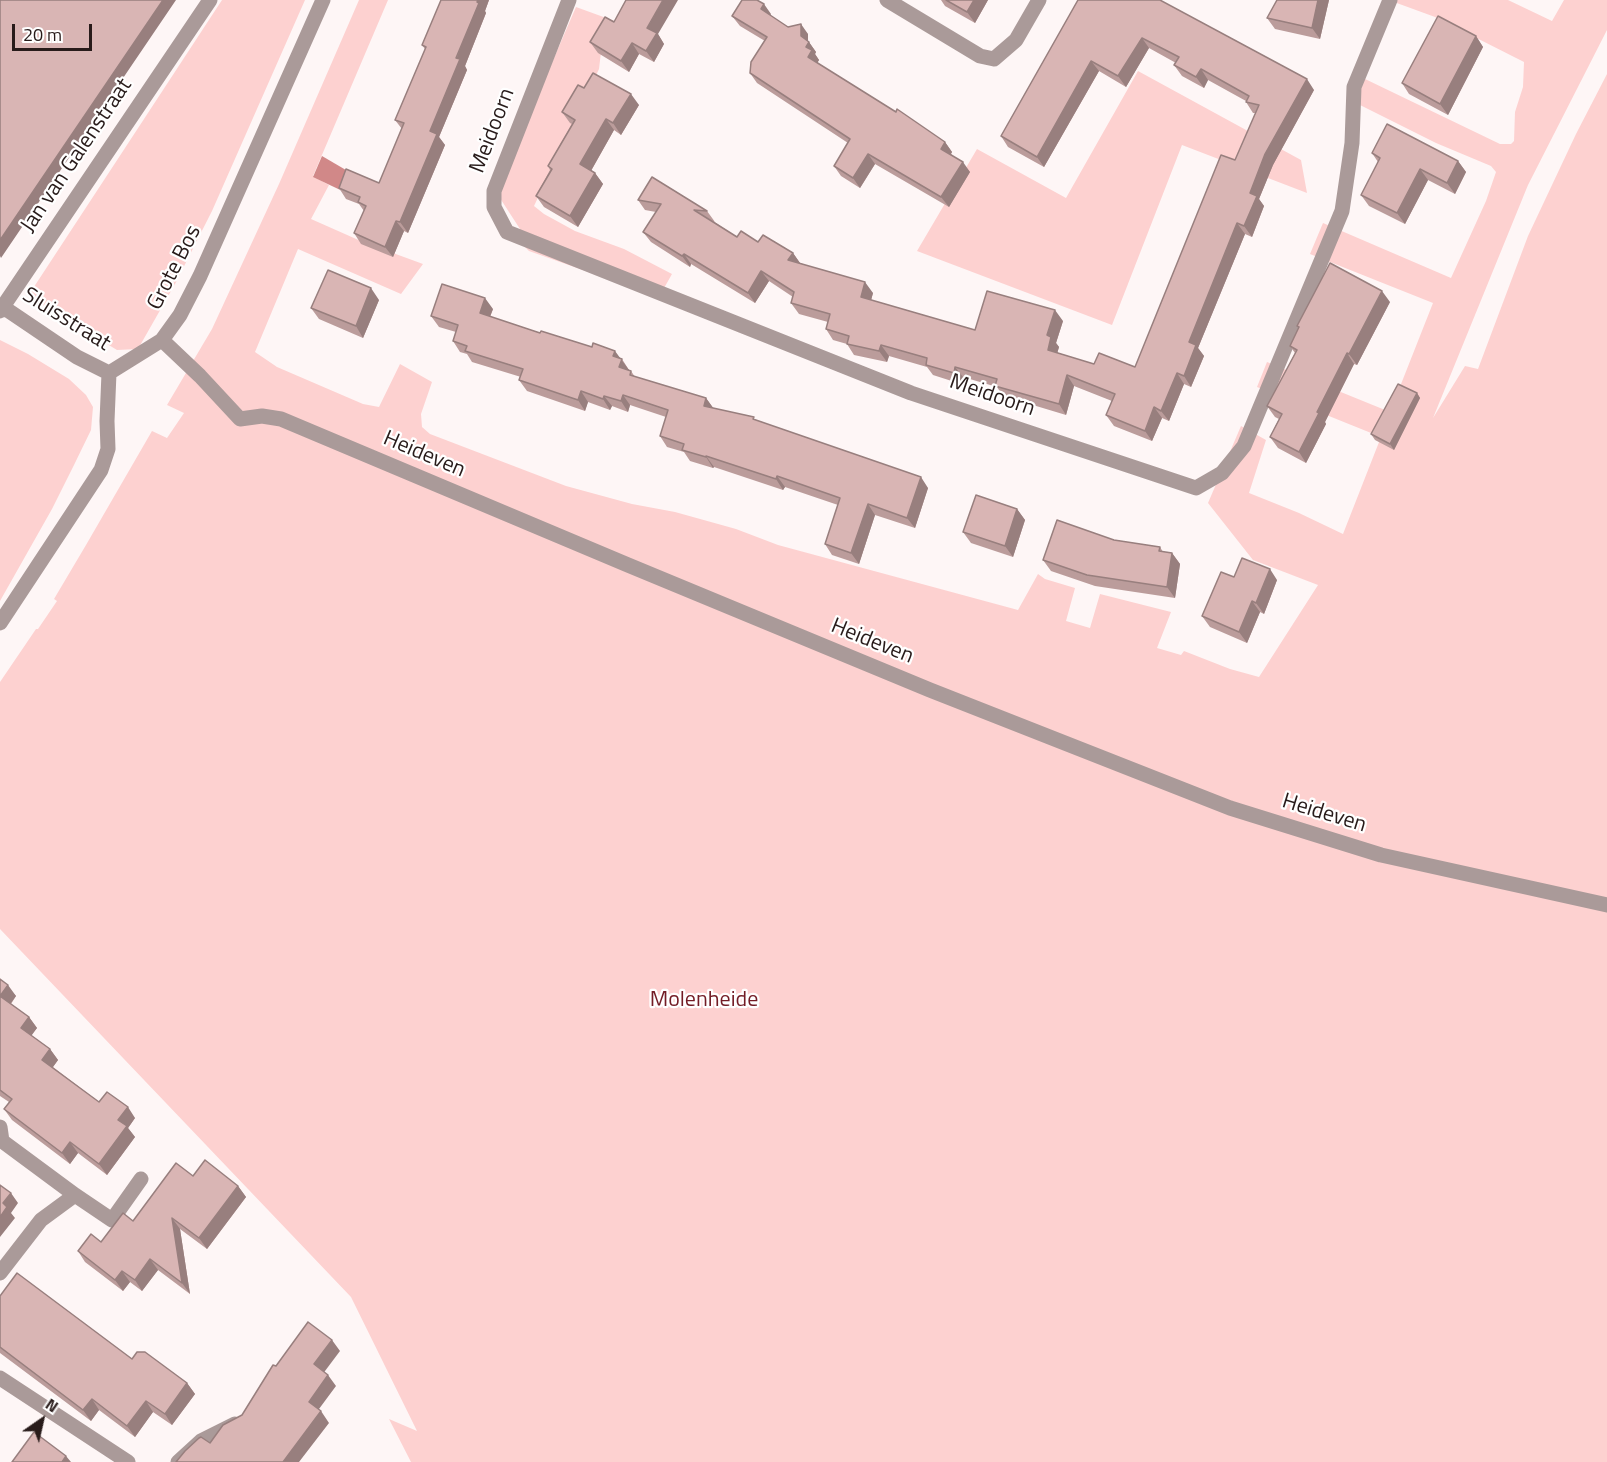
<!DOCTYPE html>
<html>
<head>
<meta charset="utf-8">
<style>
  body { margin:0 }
  #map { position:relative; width:1607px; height:1462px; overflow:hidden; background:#fef6f6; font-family:"Titillium Web",sans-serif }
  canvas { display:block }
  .north { position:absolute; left:12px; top:1390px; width:60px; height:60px; -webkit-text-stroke:4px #fff; paint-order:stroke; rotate:34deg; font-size:16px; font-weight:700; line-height:24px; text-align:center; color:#281b1a }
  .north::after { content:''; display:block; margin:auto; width:21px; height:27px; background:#281b1a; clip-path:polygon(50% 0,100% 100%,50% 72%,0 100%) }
  .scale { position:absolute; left:12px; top:24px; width:80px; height:27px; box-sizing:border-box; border:3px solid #281b1a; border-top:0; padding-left:8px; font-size:18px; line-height:21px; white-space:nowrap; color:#281b1a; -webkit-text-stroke:4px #fff; paint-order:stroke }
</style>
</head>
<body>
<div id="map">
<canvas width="1607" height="1462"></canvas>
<div class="north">N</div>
<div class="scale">20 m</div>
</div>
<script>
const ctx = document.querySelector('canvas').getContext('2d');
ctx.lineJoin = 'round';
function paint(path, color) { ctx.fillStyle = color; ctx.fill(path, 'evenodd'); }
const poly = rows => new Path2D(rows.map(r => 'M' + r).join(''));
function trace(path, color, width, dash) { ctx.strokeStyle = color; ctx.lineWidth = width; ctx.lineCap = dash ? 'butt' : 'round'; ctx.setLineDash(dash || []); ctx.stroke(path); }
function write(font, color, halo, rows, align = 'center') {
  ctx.font = font + ' "Titillium Web",sans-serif'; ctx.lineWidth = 4.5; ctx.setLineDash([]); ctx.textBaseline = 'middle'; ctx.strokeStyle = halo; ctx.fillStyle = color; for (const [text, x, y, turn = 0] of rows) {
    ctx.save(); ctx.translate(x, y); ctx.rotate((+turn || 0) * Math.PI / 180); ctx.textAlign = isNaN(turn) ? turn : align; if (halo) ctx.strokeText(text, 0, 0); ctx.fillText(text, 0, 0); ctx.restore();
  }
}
paint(poly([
  [222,0,305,0,212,211,175,284,138,349,117,350,28,296],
  [359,0,388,0,313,176,329,185,311,219,363,242,423,264,401,294,298,249,255,352,277,367,363,404,379,407,400,364,432,382,421,414,422,427,430,434,566,486,632,504,675,512,736,529,778,545,1018,610,1038,574,1045,579,1075,588,1066,621,1090,628,1100,594,1171,612,1157,648,1181,655,1184,651,1230,669,1259,677,1318,585,1253,560,1208,503,1241,426,1266,440,1249,493,1299,513,1343,534,1381,437,1257,387,1267,362,1390,412,1433,303,1310,254,1323,223,1451,278,1486,201,1496,172,1491,166,1436,143,1354,102,1363,78,1500,144,1511,144,1514,141,1515,112,1523,87,1524,62,1435,17,1394,2,1395,0,1508,0,1552,21,1564,0,1607,0,1607,30,1528,185,1433,418,1465,366,1478,369,1528,236,1576,134,1607,74,1607,1462,411,1462,389,1419,417,1431,351,1297,0,929,0,682,36,629,38,629,57,601,54,599,86,545,152,431,167,438,184,413,167,405,212,329,279,184],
  [576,7,620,23,601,52,599,69,534,206,544,214,575,231,624,249,672,274,659,297,529,251,524,246,520,229,496,192],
  [1138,71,1301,160,1307,193,1182,145,1112,325,917,251,977,149,1066,198],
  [0,340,28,354,69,379,86,395,93,407,91,430,74,465,52,509,0,601]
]), '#fdd1d0');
paint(poly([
  [322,156,363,180,355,197,313,177]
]), '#d18888');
trace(poly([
  [569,0,494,191,494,207,507,232,911,393,1196,488,1222,473,1244,446,1342,211,1352,143,1354,87,1390,0],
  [887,0,980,56,994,59,1016,40,1039,0],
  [0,305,77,357,109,373],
  [0,311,210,0],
  [162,340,200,376,240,419,262,416,281,419,628,565,930,690,1230,808,1381,855,1607,905],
  [109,373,162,340,180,315,200,276,323,0],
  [0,623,101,470,108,449,107,421,109,373],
  [0,1127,2,1141,75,1195,112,1220,141,1179],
  [0,1273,41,1220,75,1195],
  [0,1378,128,1462],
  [178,1462,201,1441,235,1424]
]), '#aa9a99', 15);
paint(poly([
  [441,0,489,0,485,11,486,13,465,66,467,70,439,137,445,145,408,233,404,231,393,257,361,244,354,233,364,211,359,204,346,199,339,188,379,183,402,129,395,120,425,49,422,45],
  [941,0,988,0,975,23,945,6],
  [1078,0,1314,90,1273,165,1259,199,1264,206,1252,237,1245,234,1198,348,1204,356,1191,387,1184,384,1169,421,1162,418,1152,441,1114,426,1106,415,1112,401,1074,386,1066,415,1003,396,997,387,963,377,961,384,933,375,927,367,889,356,887,362,854,355,847,344,833,340,826,329,828,322,799,314,791,303,793,297,769,281,755,303,691,264,690,267,651,242,643,232,656,212,645,210,638,200,707,211,715,222,713,221,737,237,793,253,800,263,873,293,871,300,975,330,1063,321,1056,343,1059,347,1057,353,1094,364,1135,367,1235,160,1256,113,1253,113,1246,102,1246,101,1208,80,1204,88,1182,76,1174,65,1176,63,1149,48,1126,87,1099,71,1044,167,1008,147,1001,136],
  [1277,0,1329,0,1320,39,1275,29,1267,18],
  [771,14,770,15,788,27,808,34,808,41,816,52,815,54,819,60,817,63,945,142,952,152,951,154,970,172,949,207,875,164,860,188,841,176,834,166,848,143,757,83,750,73,765,41,740,26,732,16],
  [614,22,658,34,664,44,654,62,639,54,629,72,598,53,590,42],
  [1476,36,1483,47,1448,115,1409,94,1402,83],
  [584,88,639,105,621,135,614,130,591,171,595,173,603,184,578,227,544,207,536,196,550,170,548,166,572,124,570,123,562,112],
  [1372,153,1458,161,1466,172,1455,194,1428,180,1405,224,1369,206,1361,195,1378,162],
  [379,300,363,338,319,319,311,308],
  [1390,302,1357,365,1354,364,1325,422,1326,424,1306,463,1278,448,1270,437,1279,419,1275,417,1267,406,1295,353,1290,346,1299,329,1297,326],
  [493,309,490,317,622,359,629,370,631,371,635,377,706,398,713,408,756,420,928,488,915,528,875,515,859,564,832,555,825,544,838,505,785,487,783,490,714,467,713,468,690,461,684,452,667,447,660,436,666,417,630,405,628,412,612,406,610,410,588,402,585,411,527,391,519,380,521,377,472,362,467,354,460,352,453,341,456,332,439,327,431,316],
  [1417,393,1420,398,1394,450,1375,440,1371,434],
  [1017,509,1025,520,1013,557,971,543,963,532],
  [1114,540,1160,547,1163,552,1172,553,1180,564,1175,598,1095,586,1051,571,1043,560],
  [1234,577,1277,580,1264,614,1260,612,1247,643,1210,627,1202,616],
  [0,979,16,996,11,1004,29,1017,37,1028,31,1035,50,1049,58,1060,53,1067,99,1102,135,1118,128,1128,135,1137,107,1175,78,1153,70,1164,12,1120,4,1109,9,1102,0,1096],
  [193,1176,238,1186,246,1197,207,1249,180,1229,190,1294,158,1270,142,1291,130,1282,123,1291,85,1262,78,1251,101,1242,133,1221],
  [0,1296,132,1359,187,1383,195,1394,172,1425,153,1412,135,1437,99,1410,91,1421,0,1353]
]), '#bb9c9b');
paint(poly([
  [163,0,176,0,1,258,0,256,0,240],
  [478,0,489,0,485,11,486,13,465,66,467,70,439,137,445,145,408,233,400,222,430,131],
  [663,0,678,0,658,34,664,44,654,62,646,51,647,28],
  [974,0,988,0,975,23,967,12],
  [1318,0,1329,0,1320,39,1312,28],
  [764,4,771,14,768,19,761,9],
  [801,24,808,34,808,44,809,42,816,52,815,54,819,60,815,67,808,57,806,47,801,36],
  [1476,36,1483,47,1448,115,1440,104],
  [1142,38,1149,48,1126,87,1118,76],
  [632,43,639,54,629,72,621,61],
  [1091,61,1099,71,1044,167,1037,157],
  [1201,69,1208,80,1204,88,1196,77],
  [1307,79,1314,90,1273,165,1259,199,1264,206,1252,237,1244,226,1250,193,1265,154],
  [631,94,639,105,621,135,613,123],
  [606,119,614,130,588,176,580,164],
  [945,142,952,152,948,159,941,149],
  [868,154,875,164,860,188,853,178],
  [1458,161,1466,172,1455,194,1447,183],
  [963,162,970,172,949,207,941,197],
  [1420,169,1428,180,1405,224,1397,213],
  [595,173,603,184,578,227,570,216],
  [396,221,404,231,393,257,385,247],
  [1237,223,1245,234,1198,348,1204,356,1191,387,1184,376,1189,342],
  [793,253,800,263,788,260],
  [684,254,691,264,690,267,682,256],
  [761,271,769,281,755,303,748,293],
  [865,282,873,293,869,308,861,297],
  [371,288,379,300,363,338,356,326],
  [1382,291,1390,302,1357,365,1349,354],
  [485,298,493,309,487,324,480,313],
  [1055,310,1063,321,1056,343,1059,347,1055,361,1048,350,1047,335],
  [881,345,889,356,887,362,879,351],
  [615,351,629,370,626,377,613,356],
  [1347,353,1354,364,1325,422,1326,424,1306,463,1299,452,1317,412],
  [955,367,963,377,961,384,954,373],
  [1177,373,1184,384,1169,421,1161,411],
  [1067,375,1074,386,1066,415,1059,404],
  [581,391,588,402,585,411,578,400],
  [1417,393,1420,398,1394,450,1390,444],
  [623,395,630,405,628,412,621,401],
  [604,396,612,406,610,410,603,399],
  [706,398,714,409,704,406],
  [1154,407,1162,418,1152,441,1145,431],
  [706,456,714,467,713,468,706,457],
  [777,476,785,487,783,490,776,479],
  [921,477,928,488,915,528,907,518],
  [868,504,875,515,859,564,851,553],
  [1017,509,1025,520,1013,557,1005,546],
  [1172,553,1180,564,1175,598,1167,587],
  [1270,569,1277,580,1264,614,1256,603],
  [1252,601,1260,612,1247,643,1239,632],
  [8,985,16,996,8,1007,0,996],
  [29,1017,37,1028,29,1039,21,1028],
  [50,1049,58,1060,50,1071,42,1060],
  [128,1107,135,1118,128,1128,135,1137,107,1175,99,1164,118,1120],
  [70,1142,78,1153,70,1164,62,1153],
  [238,1186,246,1197,207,1249,199,1238],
  [11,1193,18,1203,11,1213,15,1218,0,1237,0,1217,3,1203],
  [172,1218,180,1229,190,1294,182,1283],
  [150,1259,158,1270,142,1291,135,1280],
  [122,1271,130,1282,123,1291,115,1280],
  [332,1340,340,1351,322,1375,314,1364],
  [328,1375,336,1386,316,1413,309,1402],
  [187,1383,195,1394,172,1425,165,1414],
  [92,1399,99,1410,91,1421,83,1410],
  [146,1401,153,1412,135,1437,127,1426],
  [321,1411,329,1423,299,1462,283,1462],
  [66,1456,71,1462,62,1462]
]), '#987f7e');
const building = poly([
  [0,0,163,0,0,240,0,0],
  [441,0,478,0,477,2,479,3,456,58,460,59,430,131,437,134,400,222,396,221,385,247,354,233,366,206,358,202,360,197,339,188,346,169,379,183,404,123,395,120,426,47,422,45,441,0],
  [626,0,663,0,647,28,657,33,646,51,632,43,621,61,590,42,605,17,614,22,626,0],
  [742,0,757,0,764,4,761,9,788,27,801,24,801,36,809,42,806,47,812,50,808,57,896,112,897,109,945,142,941,149,963,162,941,197,868,154,853,178,834,166,850,139,750,73,751,62,767,37,732,16,742,0],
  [946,0,974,0,967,12,946,0],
  [1078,0,1160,0,1307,79,1265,154,1250,193,1257,196,1244,226,1237,223,1189,342,1196,345,1184,376,1177,373,1161,411,1154,407,1145,431,1106,415,1115,394,1067,375,1059,404,995,386,997,379,955,367,954,373,926,365,927,358,881,345,879,351,847,344,849,336,826,329,830,314,791,303,794,292,761,271,748,293,684,254,682,256,643,232,661,204,638,200,652,177,707,211,694,210,737,237,741,231,758,242,763,235,793,253,788,260,865,282,861,297,975,330,987,291,1055,310,1047,335,1051,337,1048,350,1094,364,1099,353,1135,367,1221,155,1235,160,1259,105,1246,102,1249,96,1201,69,1196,77,1174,65,1179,57,1142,38,1118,76,1091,61,1037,157,1001,136,1078,0],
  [1277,0,1318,0,1312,28,1267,18,1277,0],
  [1438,16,1476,36,1440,104,1402,83,1438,16],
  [593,73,631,94,613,123,606,119,580,164,595,173,570,216,536,196,552,169,548,166,575,120,562,112,578,85,584,88,593,73],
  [1387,124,1458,161,1447,183,1420,169,1397,213,1361,195,1380,158,1372,153,1387,124],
  [1330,263,1382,291,1349,354,1347,353,1317,412,1319,413,1299,452,1270,437,1282,414,1267,406,1297,350,1290,346,1299,327,1297,326,1330,263],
  [328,270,371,288,356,326,311,308,328,270],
  [442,284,485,298,480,313,540,333,541,331,592,347,593,343,615,351,613,356,622,359,619,367,631,371,630,375,706,398,704,406,754,417,753,419,921,477,907,518,868,504,851,553,825,544,840,498,777,476,776,479,706,456,706,457,682,450,684,444,660,436,668,410,623,395,621,401,604,396,603,399,581,391,578,400,519,380,523,369,465,351,467,346,453,341,458,325,431,316,442,284],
  [1398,384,1417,393,1390,444,1371,434,1398,384],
  [976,495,1017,509,1005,546,963,532,976,495],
  [1057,520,1114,540,1160,547,1159,551,1172,553,1167,587,1087,575,1043,560,1057,520],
  [1242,558,1270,569,1256,603,1252,601,1239,632,1202,616,1221,572,1234,577,1242,558],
  [0,979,8,985,0,996,29,1017,21,1028,50,1049,42,1060,99,1102,107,1092,128,1107,118,1120,127,1126,99,1164,70,1142,62,1153,4,1109,12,1099,0,1090,0,979],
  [205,1160,238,1186,199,1238,172,1218,182,1283,150,1259,135,1280,122,1271,115,1280,78,1251,91,1234,101,1242,123,1213,133,1221,176,1163,193,1176,205,1160],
  [0,1185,11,1193,3,1203,7,1207,0,1217,0,1185],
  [17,1273,132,1359,137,1352,145,1352,187,1383,165,1414,146,1401,127,1426,92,1399,83,1410,0,1347,0,1296,17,1273],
  [308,1322,332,1340,314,1364,328,1375,309,1402,321,1411,283,1462,176,1462,185,1451,199,1438,201,1437,210,1443,223,1425,242,1415,273,1365,276,1366,308,1322],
  [34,1432,66,1456,62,1462,12,1462,34,1432]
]);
paint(building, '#d9b5b4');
trace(building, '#987f7e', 1.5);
write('22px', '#281b1a', '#fff', [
  ["Meidoorn",493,131,-69],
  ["Jan van Galenstraat",77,156,-56],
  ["Grote Bos",175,268,-63],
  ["Sluisstraat",66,320,32],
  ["Meidoorn",992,396,19],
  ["Heideven",424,455,23],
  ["Heideven",872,642,22],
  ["Heideven",1324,814,17]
]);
write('22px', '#731c25', '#fff', [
  ["Molenheide",704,1001]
]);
</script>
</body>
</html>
